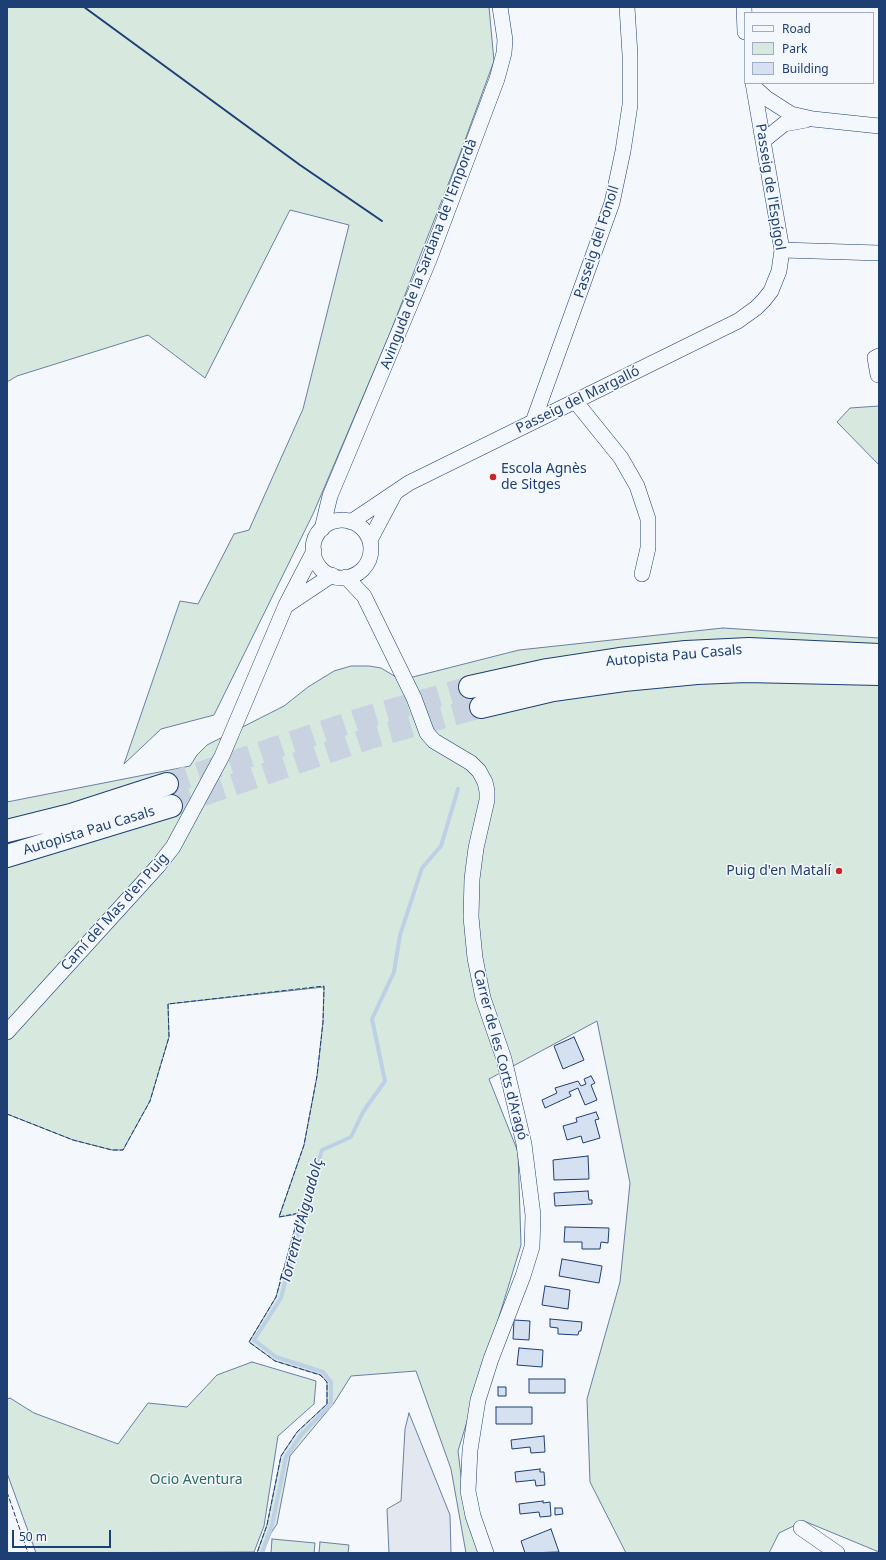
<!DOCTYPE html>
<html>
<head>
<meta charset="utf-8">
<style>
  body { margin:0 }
  #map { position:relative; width:886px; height:1560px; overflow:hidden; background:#f4f7fb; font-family:"Noto Sans",sans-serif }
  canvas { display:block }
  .frame { position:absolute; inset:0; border:8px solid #1d3f73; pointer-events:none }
  .legend { position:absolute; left:744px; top:12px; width:130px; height:72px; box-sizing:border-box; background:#f4f7fb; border:1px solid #9eadc5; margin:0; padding:5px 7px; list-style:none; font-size:12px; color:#1d3f73 }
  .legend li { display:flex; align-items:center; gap:8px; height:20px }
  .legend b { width:20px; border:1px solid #9eadc5 }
  .scale { position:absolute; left:12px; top:1530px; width:99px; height:18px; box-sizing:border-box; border:2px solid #1d3f73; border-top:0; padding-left:5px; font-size:12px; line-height:14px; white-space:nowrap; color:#1d3f73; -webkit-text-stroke:3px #f4f7fb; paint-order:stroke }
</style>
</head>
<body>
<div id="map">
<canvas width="886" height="1560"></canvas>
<div class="frame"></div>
<ul class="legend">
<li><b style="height:5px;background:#f4f7fb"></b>Road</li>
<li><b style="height:11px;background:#d7e8df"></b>Park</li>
<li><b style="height:11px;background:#d5e0f0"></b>Building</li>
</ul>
<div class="scale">50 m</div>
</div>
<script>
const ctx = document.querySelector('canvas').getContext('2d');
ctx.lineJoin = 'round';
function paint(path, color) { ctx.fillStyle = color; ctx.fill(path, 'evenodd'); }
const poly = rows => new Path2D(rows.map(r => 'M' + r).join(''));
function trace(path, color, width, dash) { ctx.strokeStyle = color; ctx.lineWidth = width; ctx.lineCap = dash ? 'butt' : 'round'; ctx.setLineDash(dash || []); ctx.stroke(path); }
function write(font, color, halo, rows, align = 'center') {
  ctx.font = font + ' "Noto Sans",sans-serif'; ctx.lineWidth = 3; ctx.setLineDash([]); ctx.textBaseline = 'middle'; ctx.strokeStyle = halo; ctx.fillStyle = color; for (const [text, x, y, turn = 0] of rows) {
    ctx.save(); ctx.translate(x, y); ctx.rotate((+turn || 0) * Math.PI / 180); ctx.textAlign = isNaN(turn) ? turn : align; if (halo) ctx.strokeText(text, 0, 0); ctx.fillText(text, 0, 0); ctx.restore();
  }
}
const green = poly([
  [7,7,489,7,494,61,458,159,390,333,313,514,214,715,161,729,124,764,180,601,198,604,234,534,249,530,303,409,349,225,290,210,205,378,148,335,17,376,7,382,7,7],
  [879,406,879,465,837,422,850,408,879,406],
  [723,628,879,638,879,1552,804,1521,779,1533,769,1553,626,1553,590,1482,587,1399,620,1282,630,1183,597,1021,489,1079,518,1152,521,1245,458,1451,464,1500,480,1553,466,1553,451,1469,416,1371,351,1376,334,1403,290,1456,277,1524,271,1533,263,1553,257,1553,267,1525,281,1456,297,1432,327,1404,327,1382,321,1375,275,1361,249,1342,276,1297,299,1214,279,1217,304,1145,317,1076,323,1022,324,987,168,1004,169,1037,150,1101,123,1150,112,1150,73,1140,7,1114,7,802,190,766,197,755,207,745,284,706,308,687,334,671,351,666,369,666,381,668,401,680,519,650,723,628],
  [252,1362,316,1381,314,1404,278,1436,264,1526,254,1552,36,1553,7,1473,7,1399,10,1398,34,1413,118,1444,148,1403,187,1407,217,1375,252,1362],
  [272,1539,315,1543,314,1553,271,1553,272,1539],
  [320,1542,349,1545,348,1553,319,1553,320,1542]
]);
paint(green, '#d7e8df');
trace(green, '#687fa3', 1);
const parking = poly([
  [409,1413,450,1515,451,1553,389,1553,387,1509,401,1501,405,1429,409,1413]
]);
paint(parking, '#e3e8f0');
trace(parking, '#687fa3', 1);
trace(poly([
  [262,1553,272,1525,286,1457,301,1435,331,1404,331,1382,323,1372,276,1357,254,1340,281,1298,304,1210,322,1150,351,1137,363,1112,385,1081,372,1019,394,972,400,935,422,868,441,846,458,789]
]), '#bed0e5', 4);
const building = poly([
  [574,1037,584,1060,563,1069,554,1046,574,1037],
  [591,1076,595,1083,591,1085,597,1100,585,1105,578,1088,569,1092,571,1096,545,1108,542,1100,557,1093,555,1088,578,1081,581,1086,586,1084,584,1079,591,1076],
  [596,1112,599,1119,595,1120,600,1138,583,1143,581,1136,567,1140,563,1126,577,1122,576,1118,596,1112],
  [588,1156,589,1179,554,1180,553,1160,588,1156],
  [588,1191,589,1200,592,1200,592,1204,555,1206,554,1193,588,1191],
  [565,1227,609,1228,608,1243,601,1242,600,1249,582,1249,582,1242,564,1242,565,1227],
  [562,1259,602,1266,599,1283,559,1276,562,1259],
  [545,1286,570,1290,568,1309,542,1305,545,1286],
  [550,1319,582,1322,581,1331,579,1331,578,1335,558,1334,558,1328,550,1327,550,1319],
  [514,1320,530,1321,529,1340,513,1339,514,1320],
  [519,1348,543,1350,542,1367,517,1365,519,1348],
  [529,1379,565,1379,565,1393,529,1393,529,1379],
  [498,1387,506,1387,506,1396,498,1396,498,1387],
  [496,1407,532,1407,532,1424,496,1424,496,1407],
  [544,1436,545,1452,531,1453,530,1447,512,1449,511,1440,544,1436],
  [540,1469,540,1472,544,1472,545,1485,536,1486,535,1480,516,1482,515,1472,540,1469],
  [543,1501,543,1503,550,1502,551,1516,540,1517,539,1512,520,1514,519,1504,543,1501],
  [555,1508,562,1508,563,1514,555,1515,555,1508],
  [551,1529,559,1552,525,1553,521,1541,551,1529]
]);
paint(building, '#d5e0f0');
trace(building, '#1d3f73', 1);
trace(poly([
  [167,784,360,719,470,687],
  [171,806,370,738,481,707]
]), '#c9d2e0', 22, [22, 11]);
const minor = poly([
  [744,7,745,32],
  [754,87,766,98,791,114,813,119,879,126],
  [763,141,784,124,806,120],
  [782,250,879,253],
  [878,375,875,358,879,356],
  [575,401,621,458,637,486,648,519,648,548,642,574],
  [533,422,612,203,623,151,630,105,630,55,627,7],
  '313 549a29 29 0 1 1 58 0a29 29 0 1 1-58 0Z',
  [351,522,409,483,738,321,756,308,764,300,771,291,779,271,782,250,753,83],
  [322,529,330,496,429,260,497,79,504,53,505,40,500,7],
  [370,540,395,493],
  [346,577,364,596,414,698,427,733,434,741,471,763,479,771,485,782,487,791,487,800,476,848,472,879,471,917,475,958,483,998,504,1059,524,1144,533,1215,532,1247,523,1276,491,1359,478,1400,470,1450,468,1491,473,1516,486,1553],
  [287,605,332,575],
  [7,1032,158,866,173,847,222,756,286,605,314,551],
  [801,1528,837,1553]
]);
const highway = poly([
  [470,687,547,670,619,659,686,652,749,649,879,655],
  [481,707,553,690,624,680,697,673,746,671,879,674],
  [7,831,71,815,167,784],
  [7,856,171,806]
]);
trace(minor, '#1d3f73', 16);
trace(highway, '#1d3f73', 24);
trace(minor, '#f4f7fb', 15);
trace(highway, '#f4f7fb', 22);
trace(poly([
  [7,1114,73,1140,112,1150,123,1150,150,1101,169,1037,168,1004,324,986,323,1022,317,1076,304,1145,279,1217,299,1213,276,1297,249,1342,275,1361,320,1375,327,1382,327,1404,297,1432,281,1456,267,1525,257,1553],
  [7,1492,28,1553]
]), '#1d3f73', 1, [5, 2]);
trace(poly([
  [84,7,300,165,382,221]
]), '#1d3f73', 2);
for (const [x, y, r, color] of [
  [493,477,4,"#c62828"],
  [839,871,4,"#c62828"]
]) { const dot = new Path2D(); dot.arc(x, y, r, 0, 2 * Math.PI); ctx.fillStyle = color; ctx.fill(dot); trace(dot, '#f4f7fb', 1.5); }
write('14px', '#1d3f73', '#f4f7fb', [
  ["Passeig de l'Espígol",770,187,81],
  ["Passeig del Fonoll",597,242,-72],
  ["Avinguda de la Sardana de l'Empordà",429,254,-69],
  ["Passeig del Margalló",578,400,-26],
  ["Autopista Pau Casals",674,656,-5],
  ["Autopista Pau Casals",89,831,-17],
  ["Camí del Mas d'en Puig",115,912,-48],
  ["Carrer de les Corts d'Aragó",500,1055,75]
]);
write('14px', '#1d3f73', '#f4f7fb', [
  ["Escola Agnès",501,469],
  ["de Sitges",501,485],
  ["Puig d'en Matalí",831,871,"right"]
], 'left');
write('14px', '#2c6c60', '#f4f7fb', [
  ["Ocio Aventura",196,1480]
]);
write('italic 15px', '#1d3f73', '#f4f7fb', [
  ["Torrent d'Aiguadolç",302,1221,-75]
]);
</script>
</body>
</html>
